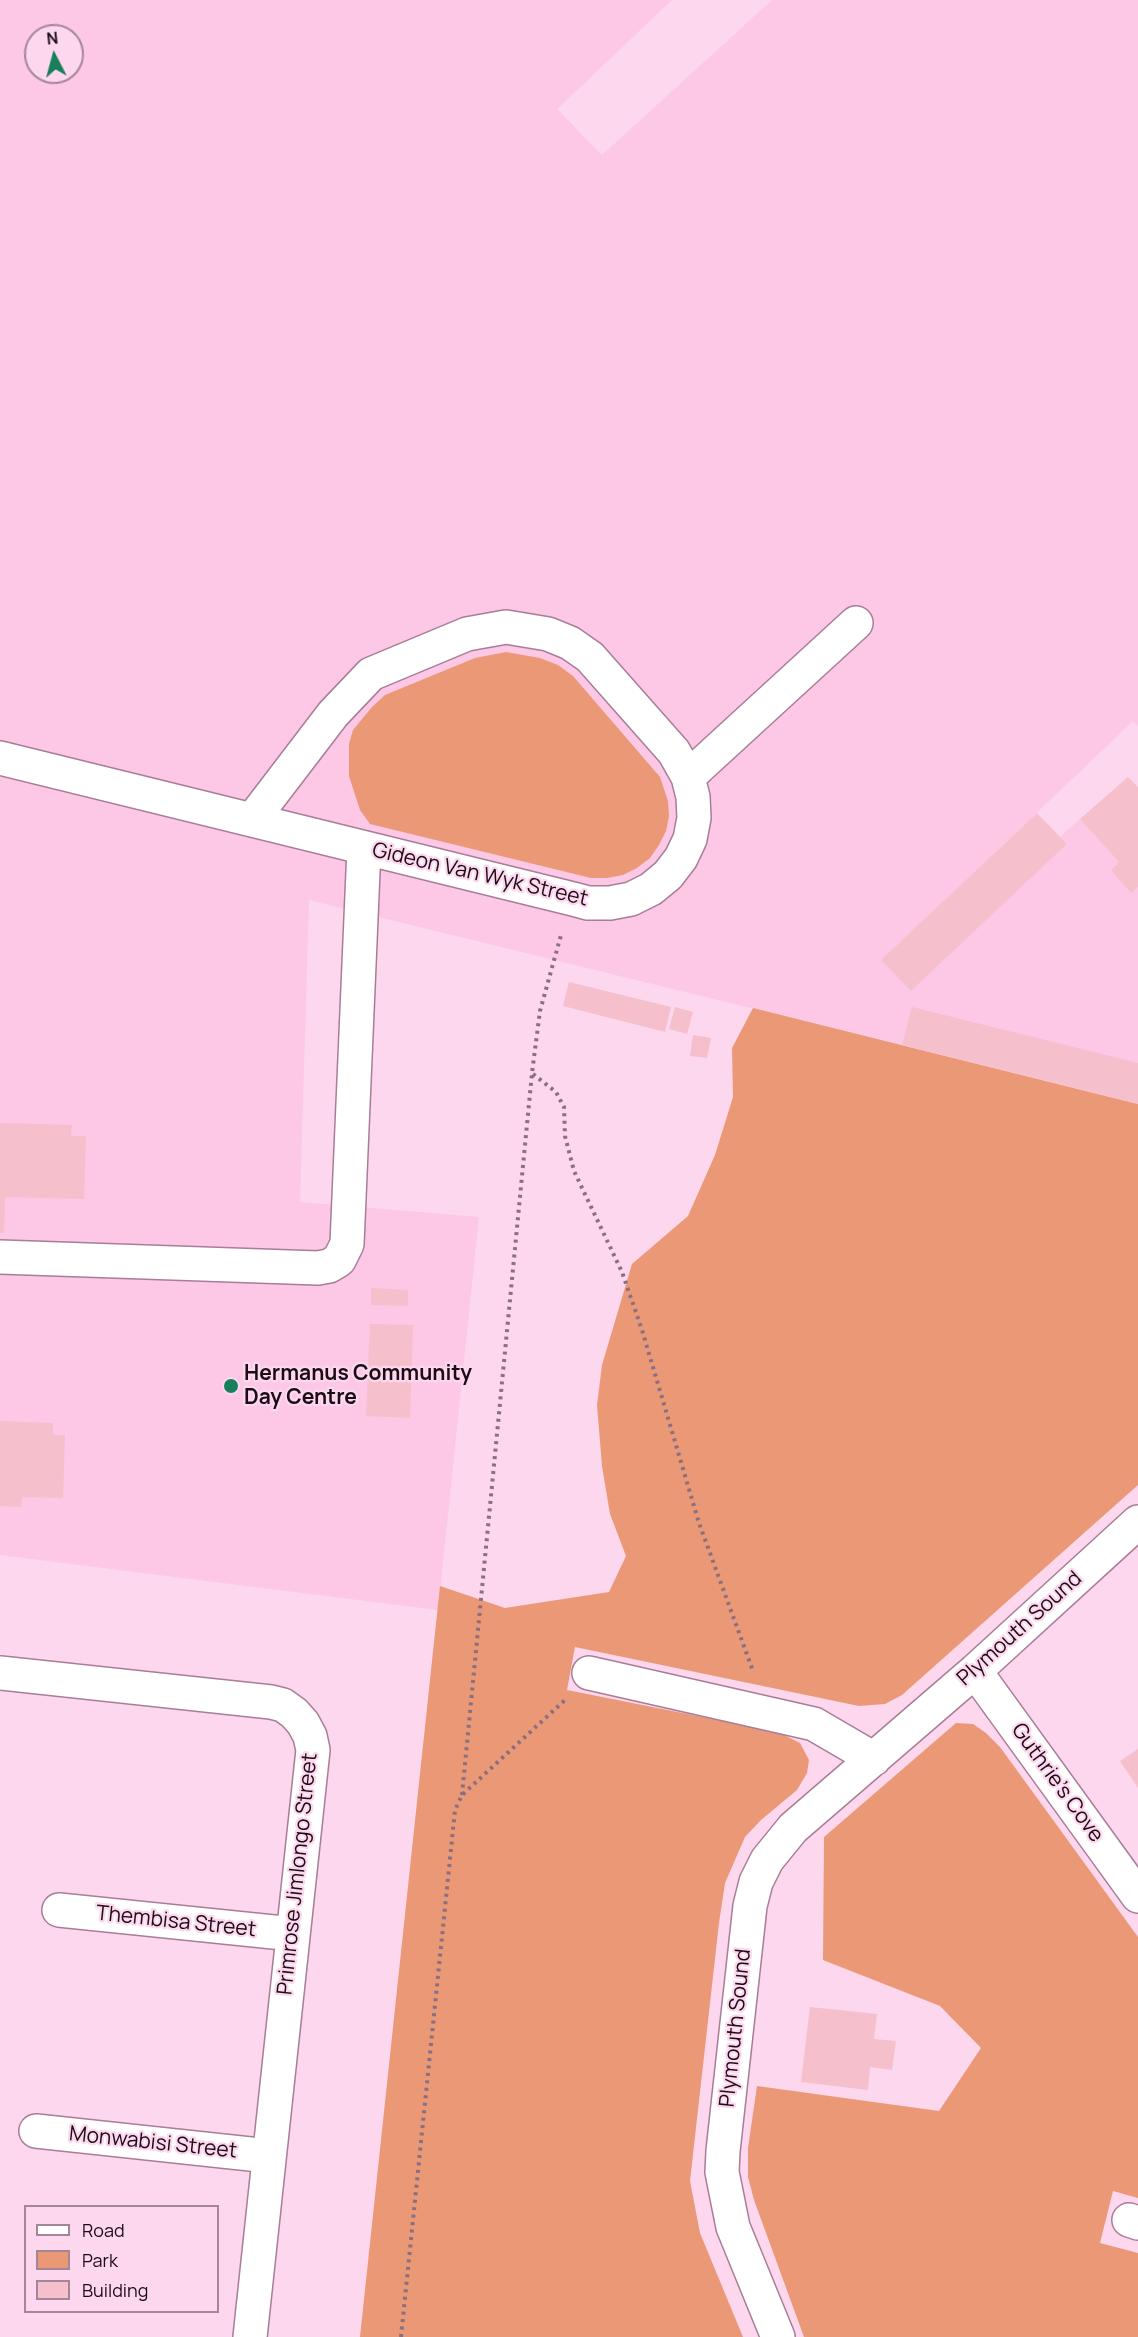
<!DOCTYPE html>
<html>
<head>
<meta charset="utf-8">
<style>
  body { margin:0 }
  #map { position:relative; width:1138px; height:2337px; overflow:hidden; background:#fdd7ed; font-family:Manrope,sans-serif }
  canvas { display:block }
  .legend { position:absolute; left:24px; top:2205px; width:195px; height:108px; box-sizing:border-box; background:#fdd7ed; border:2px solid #a38697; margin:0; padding:8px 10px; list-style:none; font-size:18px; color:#1b0c16 }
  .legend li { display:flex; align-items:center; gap:12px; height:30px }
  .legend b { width:30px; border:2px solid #a38697 }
  .north { position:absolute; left:24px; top:24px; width:60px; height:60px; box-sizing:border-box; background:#fdd7ed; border:2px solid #a38697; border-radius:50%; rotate:354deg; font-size:16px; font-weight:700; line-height:24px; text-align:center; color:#1b0c16 }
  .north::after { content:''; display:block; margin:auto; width:21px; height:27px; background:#187f5a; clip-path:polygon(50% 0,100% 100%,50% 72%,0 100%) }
</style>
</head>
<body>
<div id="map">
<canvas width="1138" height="2337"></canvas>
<ul class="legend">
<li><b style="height:8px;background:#fff"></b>Road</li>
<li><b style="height:16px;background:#eb9877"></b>Park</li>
<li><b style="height:16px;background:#f5bfcc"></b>Building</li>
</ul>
<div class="north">N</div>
</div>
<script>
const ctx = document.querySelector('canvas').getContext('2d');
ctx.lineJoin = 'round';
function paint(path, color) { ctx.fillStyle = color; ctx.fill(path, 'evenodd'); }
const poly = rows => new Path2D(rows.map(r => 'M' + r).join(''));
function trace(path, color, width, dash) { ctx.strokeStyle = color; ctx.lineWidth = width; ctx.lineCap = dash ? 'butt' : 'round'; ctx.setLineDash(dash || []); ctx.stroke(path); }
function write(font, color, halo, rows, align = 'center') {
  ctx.font = font + ' Manrope,sans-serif'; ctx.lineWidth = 4.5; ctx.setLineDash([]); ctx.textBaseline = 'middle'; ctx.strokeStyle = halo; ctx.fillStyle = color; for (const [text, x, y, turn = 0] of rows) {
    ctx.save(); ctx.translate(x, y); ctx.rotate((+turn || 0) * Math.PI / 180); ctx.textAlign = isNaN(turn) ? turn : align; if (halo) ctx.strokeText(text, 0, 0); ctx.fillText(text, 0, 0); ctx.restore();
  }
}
paint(poly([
  [0,0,672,0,557,109,602,155,772,0,1138,0,1138,726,1133,721,882,960,911,991,1067,844,1060,837,1080,819,1119,862,1111,870,1131,892,1138,887,1138,1063,902,1045,309,900,300,1202,479,1217,438,1610,0,1555],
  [36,36,72,36,72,72,36,72]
]), '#fdc7e6');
paint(poly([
  [506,652,540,658,558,665,573,676,660,777,668,801,669,816,666,831,659,845,650,858,637,868,623,875,607,878,591,878,370,824,360,810,349,776,349,744,353,730,372,707,385,695,475,658],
  [753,1008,1138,1104,1138,1485,902,1695,885,1704,859,1706,575,1647,567,1690,778,1732,800,1743,809,1760,807,1773,797,1790,761,1820,745,1837,725,1883,719,1923,690,2181,700,2233,743,2337,360,2337,440,1586,505,1608,609,1592,626,1556,610,1514,602,1466,597,1405,602,1365,632,1264,688,1216,715,1155,733,1097,732,1048],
  [956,1723,973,1724,986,1733,1000,1747,1138,1937,1138,2198,1113,2191,1100,2243,1138,2253,1138,2337,804,2337,754,2200,748,2177,748,2148,757,2086,939,2111,981,2048,940,2006,823,1960,824,1837]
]), '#eb9877');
paint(poly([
  [1128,777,1138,787,1138,887,1131,893,1111,870,1119,862,1080,819],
  [1037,813,1067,844,911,991,881,960],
  [569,982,671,1007,665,1032,563,1006],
  [675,1007,693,1012,687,1034,669,1029],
  [912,1007,1138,1063,1138,1104,902,1045],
  [693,1035,711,1038,707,1058,690,1056],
  [0,1123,72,1125,71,1136,86,1136,84,1199,5,1197,4,1233,0,1233],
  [371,1288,408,1290,408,1306,371,1305],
  [370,1324,413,1325,410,1418,366,1416],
  [0,1421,53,1423,53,1435,65,1435,63,1498,22,1497,21,1507,0,1506],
  [1138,1749,1138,1788,1120,1761],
  [810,2007,877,2014,874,2039,896,2041,892,2070,870,2067,868,2090,801,2082]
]), '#f5bfcc');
const minor = poly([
  [0,758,573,899,588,903,610,903,631,899,651,889,668,875,681,858,690,839,694,818,693,797,688,777,674,752,590,657,570,643,548,634,506,627,467,634,371,674,333,714,252,820],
  [688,777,856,623],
  [0,1257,318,1268,329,1266,339,1260,347,1244,364,848],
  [975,1671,1138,1896],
  [0,1673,271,1702,283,1705,294,1713,303,1723,310,1736,313,1750,250,2337],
  [589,1673,814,1724,874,1759],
  [59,1910,293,1934],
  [36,2131,269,2156],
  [1129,2220,1138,2223],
  [778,2337,733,2227,722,2172,723,2151,750,1906,756,1882,767,1860,793,1828,975,1671,1138,1522]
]);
trace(minor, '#a87d97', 36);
trace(poly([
  [533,1074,556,1092,564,1107,565,1136,574,1171,622,1272,642,1330,699,1523,753,1671],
  [462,1795,532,1073,540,1011,561,935],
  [401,2337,455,1810,462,1795,565,1700]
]), '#896f7f', 4, [3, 4.5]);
trace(minor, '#fff', 33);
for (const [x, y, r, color] of [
  [231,1386,8,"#187f5a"]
]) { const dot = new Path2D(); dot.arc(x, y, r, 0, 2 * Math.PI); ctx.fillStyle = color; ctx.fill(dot); trace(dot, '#fdd7ed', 2); }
write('21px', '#1b0c16', '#fdd7ed', [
  ["Gideon Van Wyk Street",480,875,13],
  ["Plymouth Sound",1020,1629,-42],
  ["Guthrie’s Cove",1057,1783,54],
  ["Primrose Jimlongo Street",298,1874,-84],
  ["Thembisa Street",176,1922,6],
  ["Plymouth Sound",736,2028,-84],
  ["Monwabisi Street",153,2143,6]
]);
write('bold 21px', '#1b0c16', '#fdd7ed', [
  ["Hermanus Community",244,1374],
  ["Day Centre",244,1398]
], 'left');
</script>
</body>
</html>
